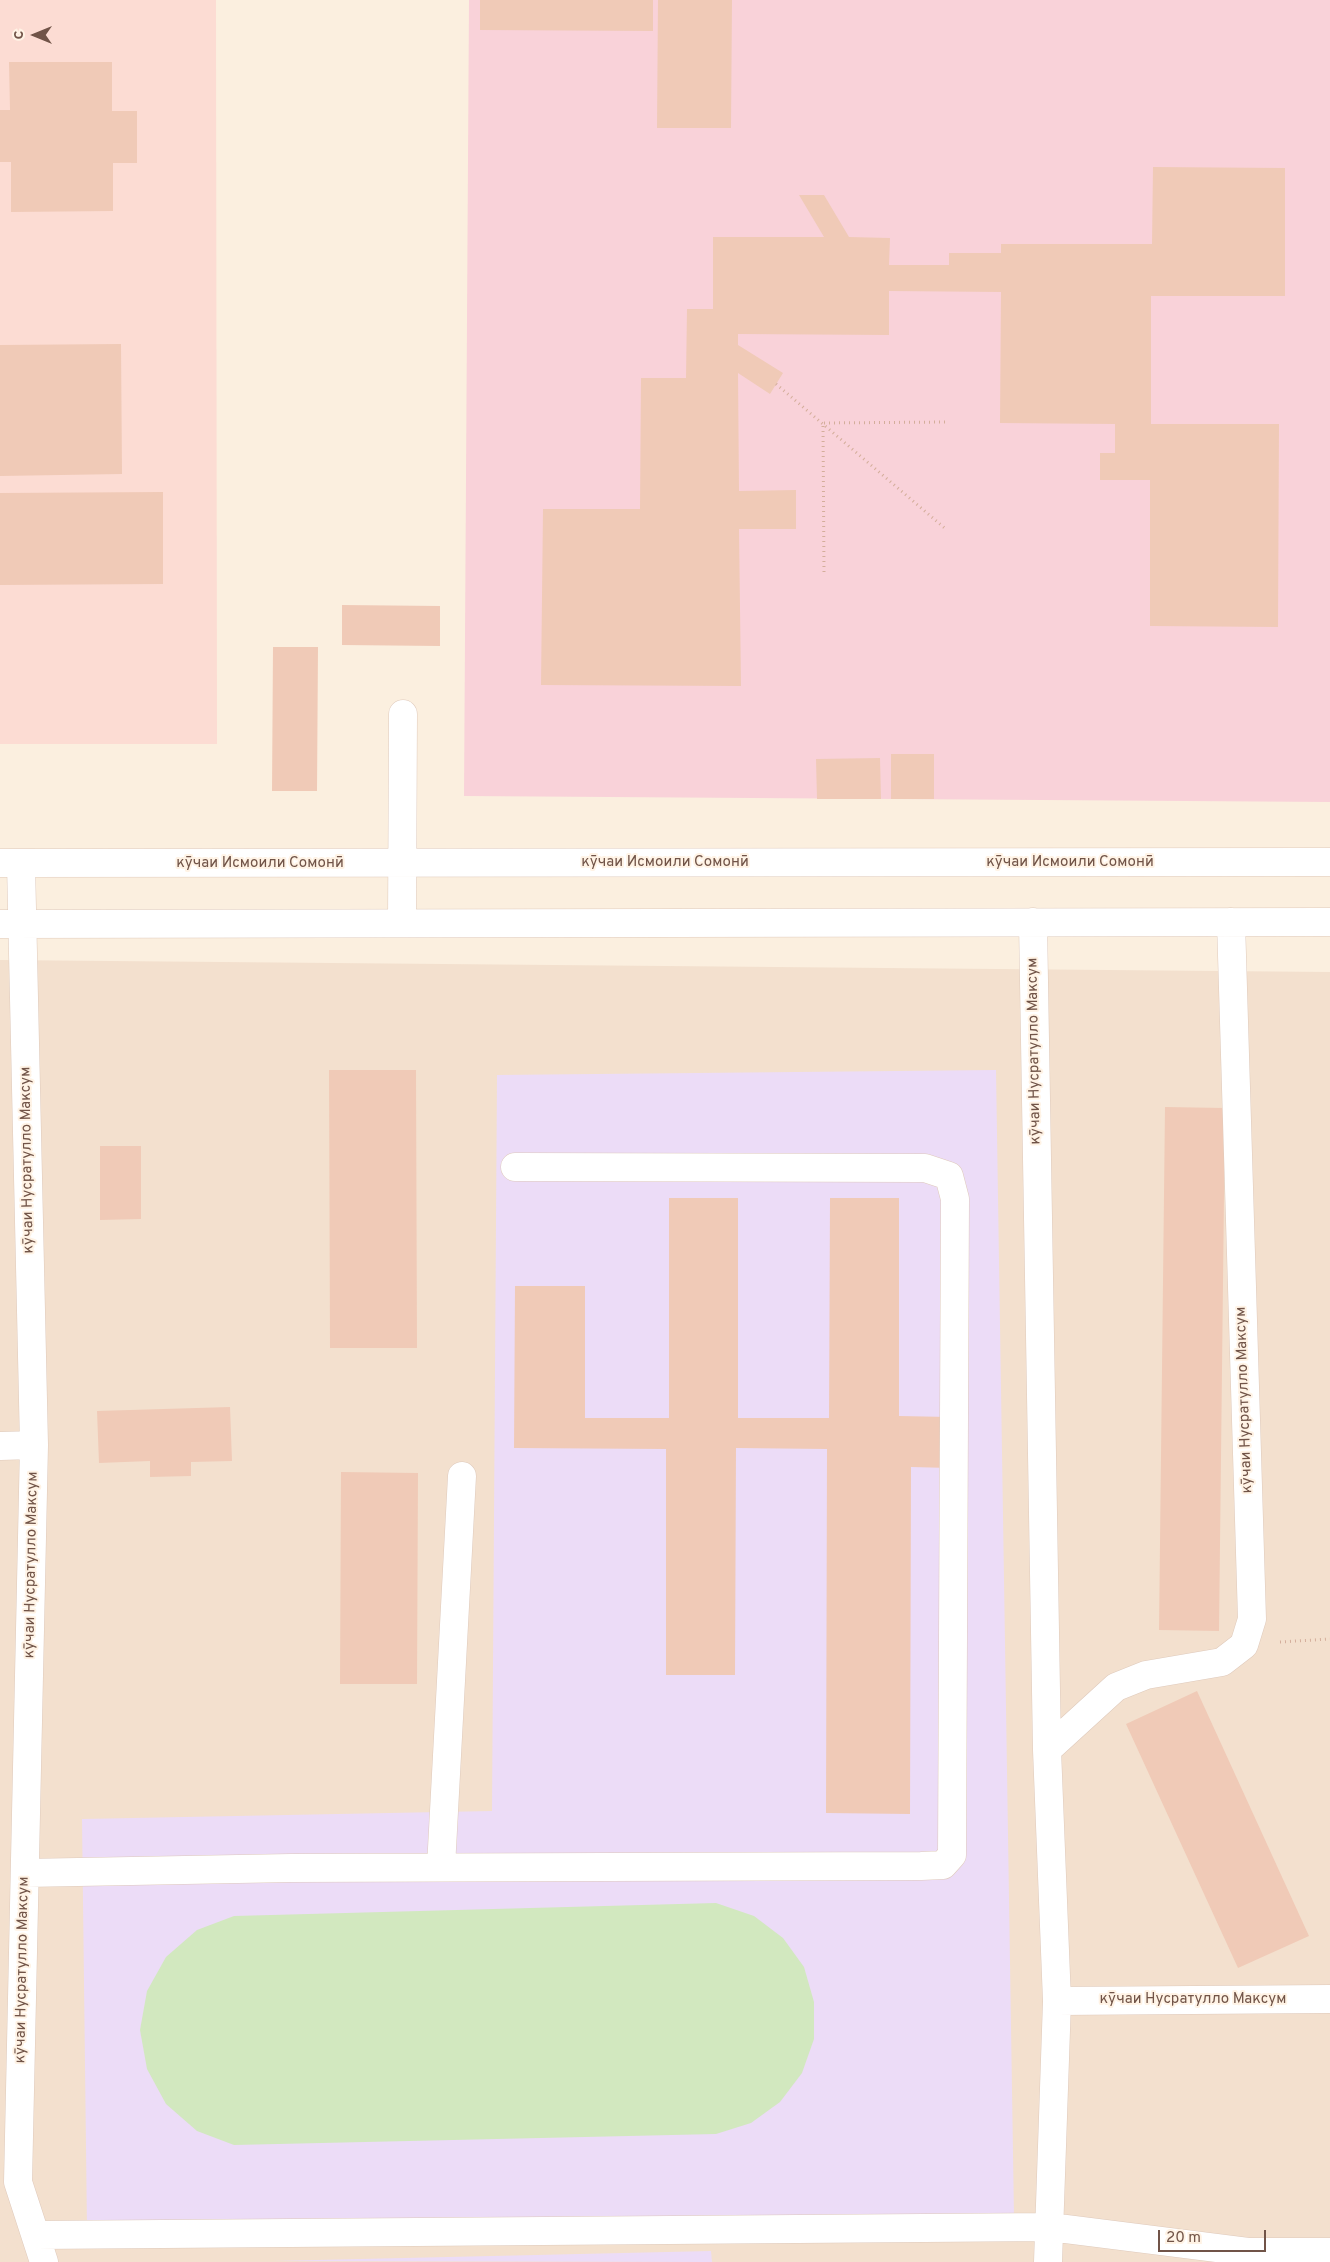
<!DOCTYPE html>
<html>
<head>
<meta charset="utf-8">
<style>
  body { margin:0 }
  #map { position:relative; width:1330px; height:2262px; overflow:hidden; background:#fbefdf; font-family:Overpass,sans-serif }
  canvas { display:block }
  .north { position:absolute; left:10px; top:10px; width:50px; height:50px; -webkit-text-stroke:4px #fff3e5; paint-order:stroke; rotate:270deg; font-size:14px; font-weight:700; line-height:20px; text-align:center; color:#715448 }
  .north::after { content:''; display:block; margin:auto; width:18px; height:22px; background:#715448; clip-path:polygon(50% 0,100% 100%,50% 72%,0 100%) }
  .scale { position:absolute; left:1158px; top:2230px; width:108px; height:22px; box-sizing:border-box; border:2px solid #715448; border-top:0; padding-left:6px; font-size:15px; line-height:18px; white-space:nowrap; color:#715448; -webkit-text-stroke:4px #fff3e5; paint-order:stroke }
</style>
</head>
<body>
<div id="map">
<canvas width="1330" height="2262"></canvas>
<div class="north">С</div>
<div class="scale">20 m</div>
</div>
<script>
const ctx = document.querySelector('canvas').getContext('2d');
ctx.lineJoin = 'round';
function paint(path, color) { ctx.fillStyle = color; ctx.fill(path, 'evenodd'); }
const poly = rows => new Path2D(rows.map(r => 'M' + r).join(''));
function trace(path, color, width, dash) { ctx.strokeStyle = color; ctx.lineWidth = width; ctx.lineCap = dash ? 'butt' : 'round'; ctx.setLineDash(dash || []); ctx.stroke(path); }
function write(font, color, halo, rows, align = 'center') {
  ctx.font = font + ' Overpass,sans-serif'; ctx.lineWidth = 4; ctx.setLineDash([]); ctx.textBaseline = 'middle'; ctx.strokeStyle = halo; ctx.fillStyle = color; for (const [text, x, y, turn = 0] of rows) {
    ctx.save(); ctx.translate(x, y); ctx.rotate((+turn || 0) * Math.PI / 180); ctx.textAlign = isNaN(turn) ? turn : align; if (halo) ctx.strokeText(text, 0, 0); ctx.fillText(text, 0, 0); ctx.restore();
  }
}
paint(poly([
  [0,960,1330,972,1330,2262,0,2262]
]), '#f3e0ce');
paint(poly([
  [0,0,216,0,217,744,0,744]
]), '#fcdcd3');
paint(poly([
  [996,1070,1014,2217,87,2229,82,1819,492,1811,497,1075],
  [711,2251,712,2262,273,2261]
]), '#ecdcf7');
paint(poly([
  [469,0,1330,0,1330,802,464,796]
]), '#f9d2d9');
paint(poly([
  [716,1903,754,1916,783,1938,804,1967,814,2002,814,2039,802,2073,780,2102,751,2123,716,2134,234,2145,197,2131,166,2104,147,2069,140,2030,147,1991,166,1957,197,1930,234,1916]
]), '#d2e8bf');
paint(poly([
  [480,0,653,0,653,31,480,30],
  [658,0,732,0,731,128,657,128],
  [9,62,112,62,112,111,137,111,137,163,113,163,113,211,11,212,11,162,0,162,0,110,10,110],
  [1153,167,1285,168,1285,296,1151,296,1151,424,1279,424,1278,627,1150,626,1150,480,1100,480,1100,453,1115,453,1115,424,1000,423,1001,292,889,291,889,335,738,334,738,345,783,373,770,394,738,373,739,491,796,490,796,529,739,529,741,686,541,685,543,509,640,509,641,378,686,378,687,309,713,309,713,237,824,237,799,195,824,195,849,237,890,238,889,265,949,265,949,253,1001,253,1001,244,1152,244],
  [121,344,122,474,0,476,0,345],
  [163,492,163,584,0,585,0,493],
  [342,605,440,606,440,646,342,645],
  [273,647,318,647,317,791,272,791],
  [891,754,934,754,934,799,891,799],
  [880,758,881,799,817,799,816,759],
  [329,1070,416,1070,417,1348,330,1348],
  [1165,1107,1225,1108,1219,1631,1159,1630],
  [100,1146,141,1146,141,1219,100,1220],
  [669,1198,738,1198,738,1418,829,1418,830,1198,899,1198,899,1416,950,1417,950,1468,911,1467,910,1814,826,1813,827,1449,736,1448,735,1675,666,1675,666,1449,514,1448,515,1286,585,1286,585,1418,669,1418],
  [230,1407,232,1461,191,1462,191,1476,150,1477,150,1461,99,1463,97,1411],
  [341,1472,418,1473,417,1684,340,1684],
  [1197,1691,1309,1936,1238,1968,1126,1724]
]), '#f0cab7');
const minor = poly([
  [0,863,1330,862],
  [21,864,34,1445,18,2182,44,2262],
  [1033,922,1047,1750,1057,2001,1048,2262],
  [402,923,403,714],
  [0,924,1330,922],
  [0,1446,34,1445],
  [1047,1750,1116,1687,1146,1675,1222,1662,1244,1645,1252,1619,1231,922],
  [441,1867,462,1476],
  [25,1873,291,1868,921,1866,943,1865,952,1855,955,1199,949,1176,925,1168,515,1167],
  [1057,2001,1330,1999],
  [36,2235,1050,2227,1248,2252,1330,2252]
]);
trace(minor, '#dfcabc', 29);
trace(poly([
  [776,384,947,530],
  [824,572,823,423,946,422],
  [1280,1642,1330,1639]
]), '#d4ae9b', 3, [1, 4]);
trace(minor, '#fff', 28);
write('15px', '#715448', '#fff3e5', [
  ["кӯчаи Исмоили Сомонӣ",665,863],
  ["кӯчаи Исмоили Сомонӣ",1070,863],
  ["кӯчаи Исмоили Сомонӣ",260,864],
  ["кӯчаи Нусратулло Максум",1035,1051,-91],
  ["кӯчаи Нусратулло Максум",28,1160,-91],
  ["кӯчаи Нусратулло Максум",1245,1400,-92],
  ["кӯчаи Нусратулло Максум",32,1565,-89],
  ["кӯчаи Нусратулло Максум",23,1970,-89],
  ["кӯчаи Нусратулло Максум",1193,2000]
]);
</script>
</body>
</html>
